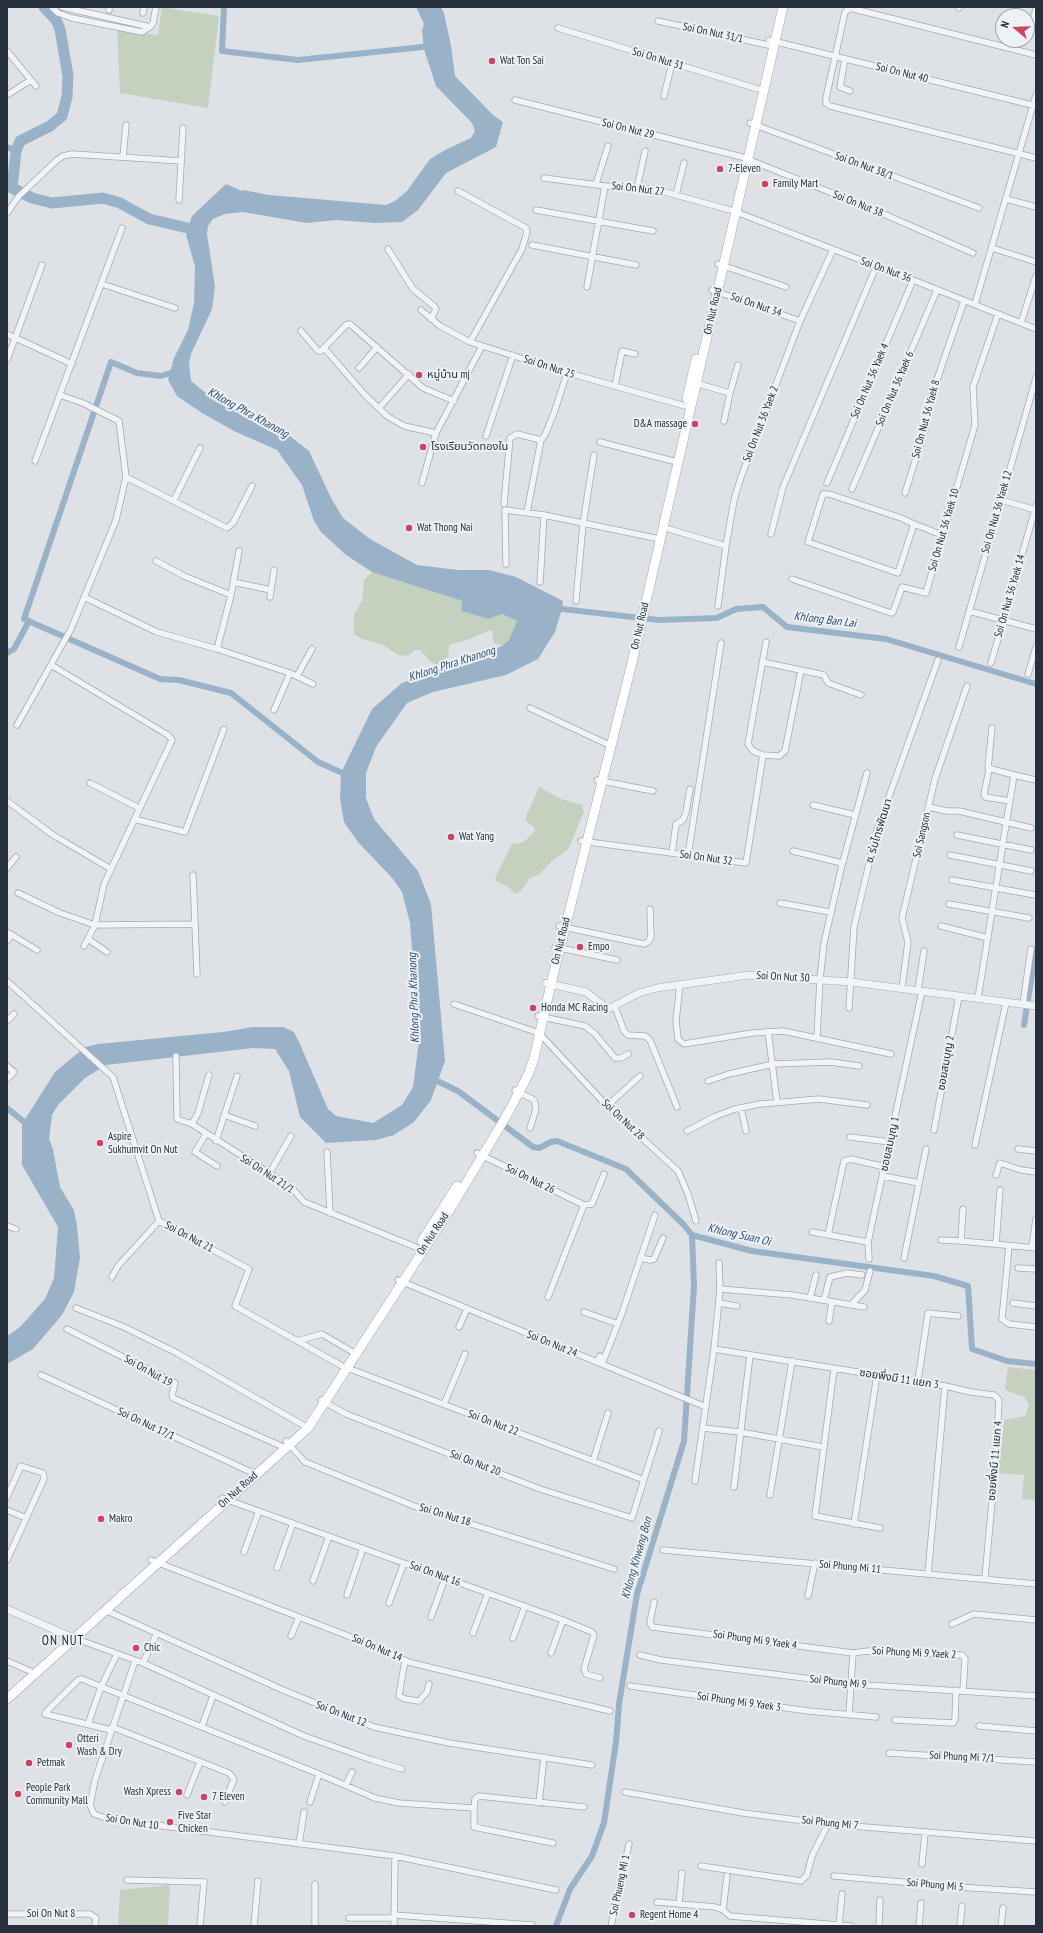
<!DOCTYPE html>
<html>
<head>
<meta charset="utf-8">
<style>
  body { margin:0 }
  #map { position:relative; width:1043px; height:1933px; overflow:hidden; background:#dee2e7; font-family:"PT Sans Narrow",sans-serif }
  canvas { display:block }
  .frame { position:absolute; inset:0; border:8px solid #27313e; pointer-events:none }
  .north { position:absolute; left:995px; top:8px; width:40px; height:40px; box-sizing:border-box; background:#edf1f5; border:1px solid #9ea4ac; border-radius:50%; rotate:289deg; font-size:11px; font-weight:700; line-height:16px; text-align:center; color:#27313e }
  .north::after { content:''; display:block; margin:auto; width:14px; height:18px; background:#cc4461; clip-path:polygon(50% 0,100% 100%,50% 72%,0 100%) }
</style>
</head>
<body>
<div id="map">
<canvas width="1043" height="1933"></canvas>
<div class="frame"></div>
<div class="north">N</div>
</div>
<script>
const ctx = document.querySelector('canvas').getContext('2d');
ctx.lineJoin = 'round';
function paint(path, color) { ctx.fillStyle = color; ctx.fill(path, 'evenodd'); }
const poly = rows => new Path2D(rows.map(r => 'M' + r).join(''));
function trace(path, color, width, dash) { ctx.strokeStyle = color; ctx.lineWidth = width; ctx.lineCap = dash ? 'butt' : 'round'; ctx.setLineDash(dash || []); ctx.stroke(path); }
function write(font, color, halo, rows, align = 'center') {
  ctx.font = font + ' "PT Sans Narrow","Noto Sans Thai",sans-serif'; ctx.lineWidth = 4; ctx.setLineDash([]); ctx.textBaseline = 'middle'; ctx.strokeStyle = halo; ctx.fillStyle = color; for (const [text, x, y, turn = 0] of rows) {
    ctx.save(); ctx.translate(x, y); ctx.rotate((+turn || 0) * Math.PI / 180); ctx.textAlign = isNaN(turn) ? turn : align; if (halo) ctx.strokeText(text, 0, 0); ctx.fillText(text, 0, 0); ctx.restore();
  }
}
paint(poly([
  [162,7,219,16,208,108,120,93,117,30,158,35],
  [372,572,462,601,461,611,488,619,502,614,517,621,509,640,502,646,494,643,492,631,490,630,467,640,449,645,448,662,439,665,432,663,420,650,415,650,410,655,400,656,383,645,362,639,354,634,354,614,362,601,364,580],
  [539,787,561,799,582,805,584,812,568,850,552,861,539,875,530,878,520,892,515,894,509,887,495,881,496,876,512,844,524,842,535,831,534,827,526,821,526,816],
  [1008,1367,1036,1370,1036,1500,1022,1499,1024,1475,998,1473,1004,1420,1025,1416,1029,1405,1024,1397,1005,1390],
  [170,1885,168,1926,118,1926,120,1890]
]), '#c5d1bf');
paint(poly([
  [416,7,441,7,444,13,451,46,455,76,493,115,503,122,496,147,446,173,418,210,402,222,376,223,336,220,307,223,243,212,225,214,213,219,208,226,207,234,215,287,212,309,191,354,189,363,191,381,206,393,232,408,281,429,309,451,331,498,343,518,370,539,417,565,458,570,489,570,516,577,563,601,562,609,555,632,538,659,506,675,433,692,407,703,376,747,366,773,366,798,374,819,418,871,431,904,445,1061,431,1100,414,1122,394,1135,376,1140,326,1143,300,1117,289,1071,275,1049,253,1048,106,1065,85,1078,58,1105,52,1115,49,1139,53,1149,60,1187,74,1210,77,1226,80,1258,74,1292,62,1315,33,1349,7,1364,7,1336,20,1327,45,1299,54,1278,58,1227,22,1165,22,1124,55,1072,85,1047,98,1044,223,1032,253,1027,283,1027,294,1032,299,1042,328,1109,336,1116,373,1123,402,1105,413,1087,419,1041,410,923,402,892,393,879,358,842,344,822,340,799,341,773,372,709,402,683,502,646,509,640,517,621,502,614,488,619,461,611,462,601,372,572,346,555,321,532,314,521,302,485,277,450,234,431,202,413,177,396,168,380,174,358,188,330,194,303,195,266,186,235,188,228,192,216,226,184,242,191,243,190,269,195,386,205,395,201,407,191,430,159,447,149,471,138,475,131,472,123,436,86,424,49,422,30,424,24]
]), '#99b2c7');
trace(poly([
  [224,7,222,51,298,60,432,46],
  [7,147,16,151],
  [177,371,161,376,137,373,111,362,24,619,160,679,179,680,231,693,318,762,349,776],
  [555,609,562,609,659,620,717,618,736,609,763,607,787,627,886,639,1036,684],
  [7,653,14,649,29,621],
  [1024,1025,1036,950],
  [431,1078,458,1091,533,1147,539,1148,551,1142,557,1141,626,1169,684,1225,692,1235,752,1251,934,1276,968,1286,972,1349,1007,1361,1036,1364],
  [7,1108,29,1126],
  [556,1926,570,1889,592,1856,604,1823,616,1742,619,1704,637,1594,684,1441,694,1286,692,1235]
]), '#99b2c7', 6);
trace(poly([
  [44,7,56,20,60,29,68,76,67,97,62,116,50,126,20,141,16,151,12,188,32,198,52,203,103,198,120,203,149,219,196,230]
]), '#99b2c7', 11);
const minor = poly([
  [52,7,58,13,72,18,142,32,150,27,153,23,156,7],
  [62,7,150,27],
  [959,8,959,7],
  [109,10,109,7],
  [143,13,144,7],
  [658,21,768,45],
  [1031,26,1036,9],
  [558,28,758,89],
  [769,40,1036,106],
  [7,51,36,86],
  [1036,55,850,8,845,12,826,98,826,103,830,106,1036,158],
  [845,59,840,87,850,91],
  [7,95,31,80],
  [664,96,672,63],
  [515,100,742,157,872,209,973,253],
  [750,123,979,208],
  [123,157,126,125],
  [544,178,605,186,654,189,730,210],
  [596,184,608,146],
  [637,188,645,151],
  [458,191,526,228,527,232,522,249,470,342],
  [676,195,684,163],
  [1006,199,1036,207],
  [179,200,183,128],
  [536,210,653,231],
  [736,212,913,280,1036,329],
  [7,213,19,196,57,160,63,156,72,154,181,161],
  [532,245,636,265],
  [992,248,1036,262],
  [388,249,413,289,434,306,436,309,431,319],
  [718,264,786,287],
  [102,284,175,308],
  [587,287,605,186],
  [712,290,800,321],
  [975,304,1036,95],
  [421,310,440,326,470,342,555,369,685,406],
  [1021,323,1036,276],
  [301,331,318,351,321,351,346,325,350,324,423,388,454,401],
  [7,334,72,364],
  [325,349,365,395,387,416,404,426,436,433,482,346],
  [7,360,42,265],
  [359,368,377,347],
  [695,383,730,393,724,421],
  [615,386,622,351,635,354],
  [730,393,738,365],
  [379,408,409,374],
  [486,436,513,355],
  [541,440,545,435,554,413,567,373],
  [600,442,673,461],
  [35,461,122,228],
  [126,477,227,528,233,523,252,486],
  [422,483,436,433],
  [827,483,913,280],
  [852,489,937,290],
  [905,493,926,426,929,403,964,301],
  [823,494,829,494,901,518,914,524,898,573,808,542,823,494],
  [174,500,200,448],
  [1001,500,1036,510],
  [504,504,510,438,517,434,541,440,527,512],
  [914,524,942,535],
  [669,529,726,546],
  [771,534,783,487,876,267],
  [156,561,184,576,231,595],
  [506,564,505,510,544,515,655,538],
  [792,579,891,613,893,612,902,587,926,593,975,425,973,387,998,314],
  [233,582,271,590],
  [540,582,544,515],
  [84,597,157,632,217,649,290,673,313,684],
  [270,597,274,570],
  [576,601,583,524,594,455],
  [718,606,726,546,734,500,741,477,800,321,833,250],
  [969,611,1036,629],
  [766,642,748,744,753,751,763,755,779,756,785,751,801,670],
  [959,647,1036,378],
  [217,649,231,595,239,551],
  [762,662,824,675,828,683,861,695],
  [991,663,1036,506],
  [51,665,168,735,172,740,104,884,95,925,84,946],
  [1028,674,1036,647],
  [297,676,312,649],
  [530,708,607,744],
  [274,710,290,673],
  [17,725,71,629,116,520,126,477,119,421,83,403,60,395],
  [989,770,984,794,985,797,1010,801],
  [1014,775,1036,780],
  [597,780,653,791],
  [90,783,139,808],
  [7,801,53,835,111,869],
  [813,805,855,815],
  [929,807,946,811,959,811,1031,828],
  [134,819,185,832,224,729],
  [957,835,1031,850],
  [581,841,746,863,763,755],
  [793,851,842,863],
  [672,853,676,824,683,820,686,812,690,789],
  [688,855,721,643],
  [950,855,1031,871],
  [7,868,16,857],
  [193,875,197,974],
  [952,880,1035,895],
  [18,893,60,913,95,925,194,924],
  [780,903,830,912],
  [949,904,1029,918],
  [559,926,644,944,648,942,651,937,650,909],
  [941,926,988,938],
  [7,932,37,950],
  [88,939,107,952],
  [7,941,11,935],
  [555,947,617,960],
  [7,981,113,1077,159,1221,249,1269,235,1306,342,1366,644,1480],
  [680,984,676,1021,678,1039,684,1044,752,1033,783,1031,891,1054],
  [902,988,908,942,902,918,935,779,967,686],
  [918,990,924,951],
  [978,998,1014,775,988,768,992,728],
  [454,1004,539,1033,607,1106,678,1171,688,1194,696,1221],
  [1023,1004,1031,949],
  [615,1007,624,1031,628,1035,645,1036,650,1040,677,1107],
  [849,1008,854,927,877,830,938,660],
  [538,1016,585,1026,595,1034,615,1058,621,1058,628,1054],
  [7,1021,14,1014],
  [768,1031,777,1102],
  [817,1038,820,979,824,943,841,869,867,773],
  [176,1056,177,1119,192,1124,291,1187,304,1202,418,1248],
  [7,1066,14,1072,7,1079],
  [708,1081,729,1074,773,1064,831,1062,859,1066],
  [515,1090,534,1100,535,1104,536,1109,530,1128],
  [607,1106,640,1076],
  [741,1108,746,1131],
  [224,1115,255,1126],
  [192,1124,198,1113,209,1075],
  [934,1130,959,996],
  [687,1131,716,1116,735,1109,760,1104,819,1099,867,1105],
  [206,1134,195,1152,217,1166],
  [850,1137,890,1142],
  [216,1141,237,1076],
  [975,1145,1006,1003],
  [1018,1149,1036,1151],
  [327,1152,330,1213],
  [477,1153,584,1205,592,1204,604,1174],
  [269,1174,291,1136],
  [996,1175,1000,1163,1021,1170,1036,1172],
  [883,1176,919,1183],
  [963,1209,961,1241,1036,1248],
  [7,1226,16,1229],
  [812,1232,868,1242,922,991],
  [828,1235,844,1161,851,1159,885,1167],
  [941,1240,961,1241],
  [868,1242,869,1259],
  [996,1244,1000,1190],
  [1009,1246,1002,1319,1009,1324,1036,1327],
  [1032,1247,1036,1219],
  [640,1258,650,1260,654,1259,663,1238],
  [904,1258,926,1149],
  [1018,1268,1036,1269],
  [112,1277,118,1266,159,1221],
  [398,1280,706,1407],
  [720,1289,792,1295,864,1307],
  [548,1297,584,1205],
  [810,1298,816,1275],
  [824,1300,830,1277,847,1273,862,1275],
  [719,1303,737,1306],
  [1013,1303,1036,1306],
  [851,1305,865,1290,870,1271],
  [76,1308,124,1327,177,1353,303,1425],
  [584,1312,618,1324],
  [829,1321,832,1302],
  [459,1327,467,1309],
  [67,1329,175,1383,172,1395,173,1398,281,1446],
  [297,1341,322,1334,351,1351],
  [714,1349,945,1386,928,1574],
  [597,1362,600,1356],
  [602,1364,621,1316,655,1215],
  [834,1369,815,1516,880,1528],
  [41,1375,251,1472],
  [918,1381,928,1313,958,1316],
  [945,1386,971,1392,994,1395,999,1400,996,1458,985,1578],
  [321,1400,346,1414,540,1489,632,1518,659,1431],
  [444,1404,465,1354],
  [703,1428,740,1432,823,1447],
  [286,1441,305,1462,414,1506,614,1569],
  [593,1461,608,1413],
  [695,1481,714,1349,720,1289,719,1263],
  [734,1487,750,1355],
  [770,1495,792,1361],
  [7,1497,21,1466,43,1473,44,1479,7,1560],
  [222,1498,563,1620,592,1632,594,1635,584,1669,586,1674,600,1678],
  [7,1510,26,1518],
  [854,1524,877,1375],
  [663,1550,1036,1584],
  [244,1552,259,1511],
  [151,1560,369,1644,408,1662,610,1711],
  [277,1568,293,1523],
  [313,1581,329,1536],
  [347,1595,363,1548],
  [808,1596,815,1563],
  [654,1602,650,1623,652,1627,853,1653,849,1715],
  [389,1603,404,1563],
  [105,1610,283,1690,374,1727,449,1743,592,1765],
  [431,1617,445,1578],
  [952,1624,974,1614,1036,1620],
  [473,1633,488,1593],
  [291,1636,299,1617],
  [74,1638,143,1663,304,1736,372,1760,402,1769],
  [513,1638,525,1606],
  [551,1653,563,1620],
  [853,1653,868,1651,962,1655,965,1659,963,1691],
  [640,1655,661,1660,852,1684,1036,1696],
  [405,1660,399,1696,405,1699,419,1701,427,1692,429,1684],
  [7,1661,30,1671],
  [135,1661,95,1780,90,1805,94,1814,109,1819,395,1856,556,1890],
  [143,1663,157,1633],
  [630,1686,808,1711,876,1717],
  [895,1720,953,1723,955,1720,956,1690],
  [88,1724,101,1687,117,1654],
  [202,1726,213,1696],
  [979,1726,1036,1731],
  [112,1727,229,1773,234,1779,225,1802],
  [111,1730,45,1714,46,1712,78,1680,82,1679,319,1774,375,1798,399,1803,474,1808,475,1799,479,1796,584,1807],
  [889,1753,1036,1762],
  [346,1785,352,1772],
  [625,1792,743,1813,828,1824,1036,1841],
  [187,1795,200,1762],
  [310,1802,319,1774],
  [539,1803,544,1757],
  [474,1808,474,1827,553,1843],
  [299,1844,304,1812],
  [922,1864,925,1833],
  [701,1866,801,1881,807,1875,812,1856,828,1824],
  [834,1876,958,1887,1036,1892],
  [127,1880,204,1882,200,1926],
  [657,1902,715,1907,723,1910,730,1916,851,1926],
  [679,1904,682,1873],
  [723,1910,727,1876],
  [7,1914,90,1914,96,1918,95,1926],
  [394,1915,532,1925],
  [349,1918,394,1918],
  [839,1925,842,1894],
  [254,1926,258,1881],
  [315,1926,315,1884],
  [394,1926,395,1856],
  [611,1926,629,1844],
  [879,1926,880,1900],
  [919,1926,921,1903],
  [960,1926,962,1906],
  [1001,1926,1003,1908]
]);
const tertiary = poly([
  [546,983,586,992,608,1009,639,993,657,988,749,975,851,982,1036,1006],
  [7,1609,69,1636]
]);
const primary = poly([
  [687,399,696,359],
  [422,1241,457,1186],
  [7,1699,308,1428,454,1203,507,1115,529,1073,534,1058,551,984,631,667,783,7]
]);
trace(minor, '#a3a9b1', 7);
trace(tertiary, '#a3a9b1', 8);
trace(primary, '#9ea7b3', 10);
trace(minor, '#f1f3f6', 5.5);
trace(tertiary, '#f1f3f6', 7);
trace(primary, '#fff', 9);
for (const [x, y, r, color] of [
  [492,61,4,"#cc4461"],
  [720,169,4,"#cc4461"],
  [765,184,4,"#cc4461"],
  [419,375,4,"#cc4461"],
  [695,424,4,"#cc4461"],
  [423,447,4,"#cc4461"],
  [409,528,4,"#cc4461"],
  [451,837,4,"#cc4461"],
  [580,947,4,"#cc4461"],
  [533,1008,4,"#cc4461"],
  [100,1143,4,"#cc4461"],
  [101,1519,4,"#cc4461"],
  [136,1648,4,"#cc4461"],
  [69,1745,4,"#cc4461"],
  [29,1763,4,"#cc4461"],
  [179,1792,4,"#cc4461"],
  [18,1794,4,"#cc4461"],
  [204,1797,4,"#cc4461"],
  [170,1822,4,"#cc4461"],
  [632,1915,4,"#cc4461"]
]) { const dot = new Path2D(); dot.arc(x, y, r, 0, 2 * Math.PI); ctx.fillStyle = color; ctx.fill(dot); trace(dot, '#edf1f5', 1.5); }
write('11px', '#27313e', '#edf1f5', [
  ["Soi On Nut 31/1",713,33,12],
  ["Soi On Nut 31",658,59,17],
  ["Soi On Nut 40",902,73,14],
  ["Soi On Nut 29",628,129,14],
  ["Soi On Nut 38/1",864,166,20],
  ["Soi On Nut 27",638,189,7],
  ["Soi On Nut 38",858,204,22],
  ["Soi On Nut 36",886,270,20],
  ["Soi On Nut 34",756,305,19],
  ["On Nut Road",713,311,-77],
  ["Soi On Nut 25",549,367,18],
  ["Soi On Nut 36 Yaek 4",870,381,-67],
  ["Soi On Nut 36 Yaek 6",895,389,-67],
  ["Soi On Nut 36 Yaek 8",926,419,-75],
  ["Soi On Nut 36 Yaek 2",761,424,-69],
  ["Soi On Nut 36 Yaek 12",997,512,-74],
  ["Soi On Nut 36 Yaek 10",944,530,-74],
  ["Soi On Nut 36 Yaek 14",1010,596,-74],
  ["On Nut Road",640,626,-77],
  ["ซ. ร่มไทรพัฒนา",879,831,-73],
  ["Soi Sangson",922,835,-77],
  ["Soi On Nut 32",706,858,8],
  ["On Nut Road",561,941,-76],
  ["Soi On Nut 30",783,977,3],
  ["ซอยสมบุญ 2",946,1063,-80],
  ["Soi On Nut 28",623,1120,43],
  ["ซอยสมบุญ 1",890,1144,-78],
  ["Soi On Nut 21/1",267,1174,33],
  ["Soi On Nut 26",530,1179,26],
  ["On Nut Road",433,1234,-57],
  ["Soi On Nut 21",189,1237,28],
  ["Soi On Nut 24",552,1344,22],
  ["Soi On Nut 19",148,1371,29],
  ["ซอยพึ่งมี 11 แยก 3",899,1379,9],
  ["Soi On Nut 22",493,1423,21],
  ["Soi On Nut 17/1",146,1424,25],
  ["ซอยพึ่งมี 11 แยก 4",995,1461,-85],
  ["Soi On Nut 20",475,1463,21],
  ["On Nut Road",238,1490,-42],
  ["Soi On Nut 18",445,1515,17],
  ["Soi Phung Mi 11",850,1567,5],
  ["Soi On Nut 16",435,1574,20],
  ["Soi Phung Mi 9 Yaek 4",755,1640,8],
  ["Soi On Nut 14",377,1648,23],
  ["Soi Phung Mi 9 Yaek 2",914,1653,3],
  ["Soi Phung Mi 9",838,1682,6],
  ["Soi Phung Mi 9 Yaek 3",739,1702,8],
  ["Soi On Nut 12",341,1714,21],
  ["Soi Phung Mi 7/1",962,1757,3],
  ["Soi On Nut 10",132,1822,9],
  ["Soi Phung Mi 7",830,1823,6],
  ["Soi Phueng Mi 1",620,1885,-78],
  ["Soi Phung Mi 5",935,1885,5],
  ["Soi On Nut 8",51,1914]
]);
write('11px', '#27313e', '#edf1f5', [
  ["Wat Ton Sai",500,61],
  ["7-Eleven",728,169],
  ["Family Mart",773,184],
  ["หมู่บ้าน mj",427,375],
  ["D&A massage",687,424,"right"],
  ["โรงเรียนวัดทองใน",431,447],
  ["Wat Thong Nai",417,528],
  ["Wat Yang",459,837],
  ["Empo",588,947],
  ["Honda MC Racing",541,1008],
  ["Aspire",108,1137],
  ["Sukhumvit On Nut",108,1150],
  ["Makro",109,1519],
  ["Chic",144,1648],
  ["Otteri",77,1739],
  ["Wash & Dry",77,1752],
  ["Petmak",37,1763],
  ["People Park",26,1788],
  ["Community Mall",26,1801],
  ["Wash Xpress",171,1792,"right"],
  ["7 Eleven",212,1797],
  ["Five Star",178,1816],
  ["Chicken",178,1829],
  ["Regent Home 4",640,1915]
], 'left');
write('italic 12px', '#325271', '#edf1f5', [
  ["Khlong Phra Khanong",248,413,29],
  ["Khlong Ban Lai",825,620,7],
  ["Khlong Phra Khanong",452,664,-18],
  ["Khlong Phra Khanong",414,998,-92],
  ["Khlong Suan Oi",739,1235,13],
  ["Khlong Khwang Bon",637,1558,-74]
]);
ctx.letterSpacing = '1px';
write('13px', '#1a222f', '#edf1f5', [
  ["ON NUT",63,1641]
]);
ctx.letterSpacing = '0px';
</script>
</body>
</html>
